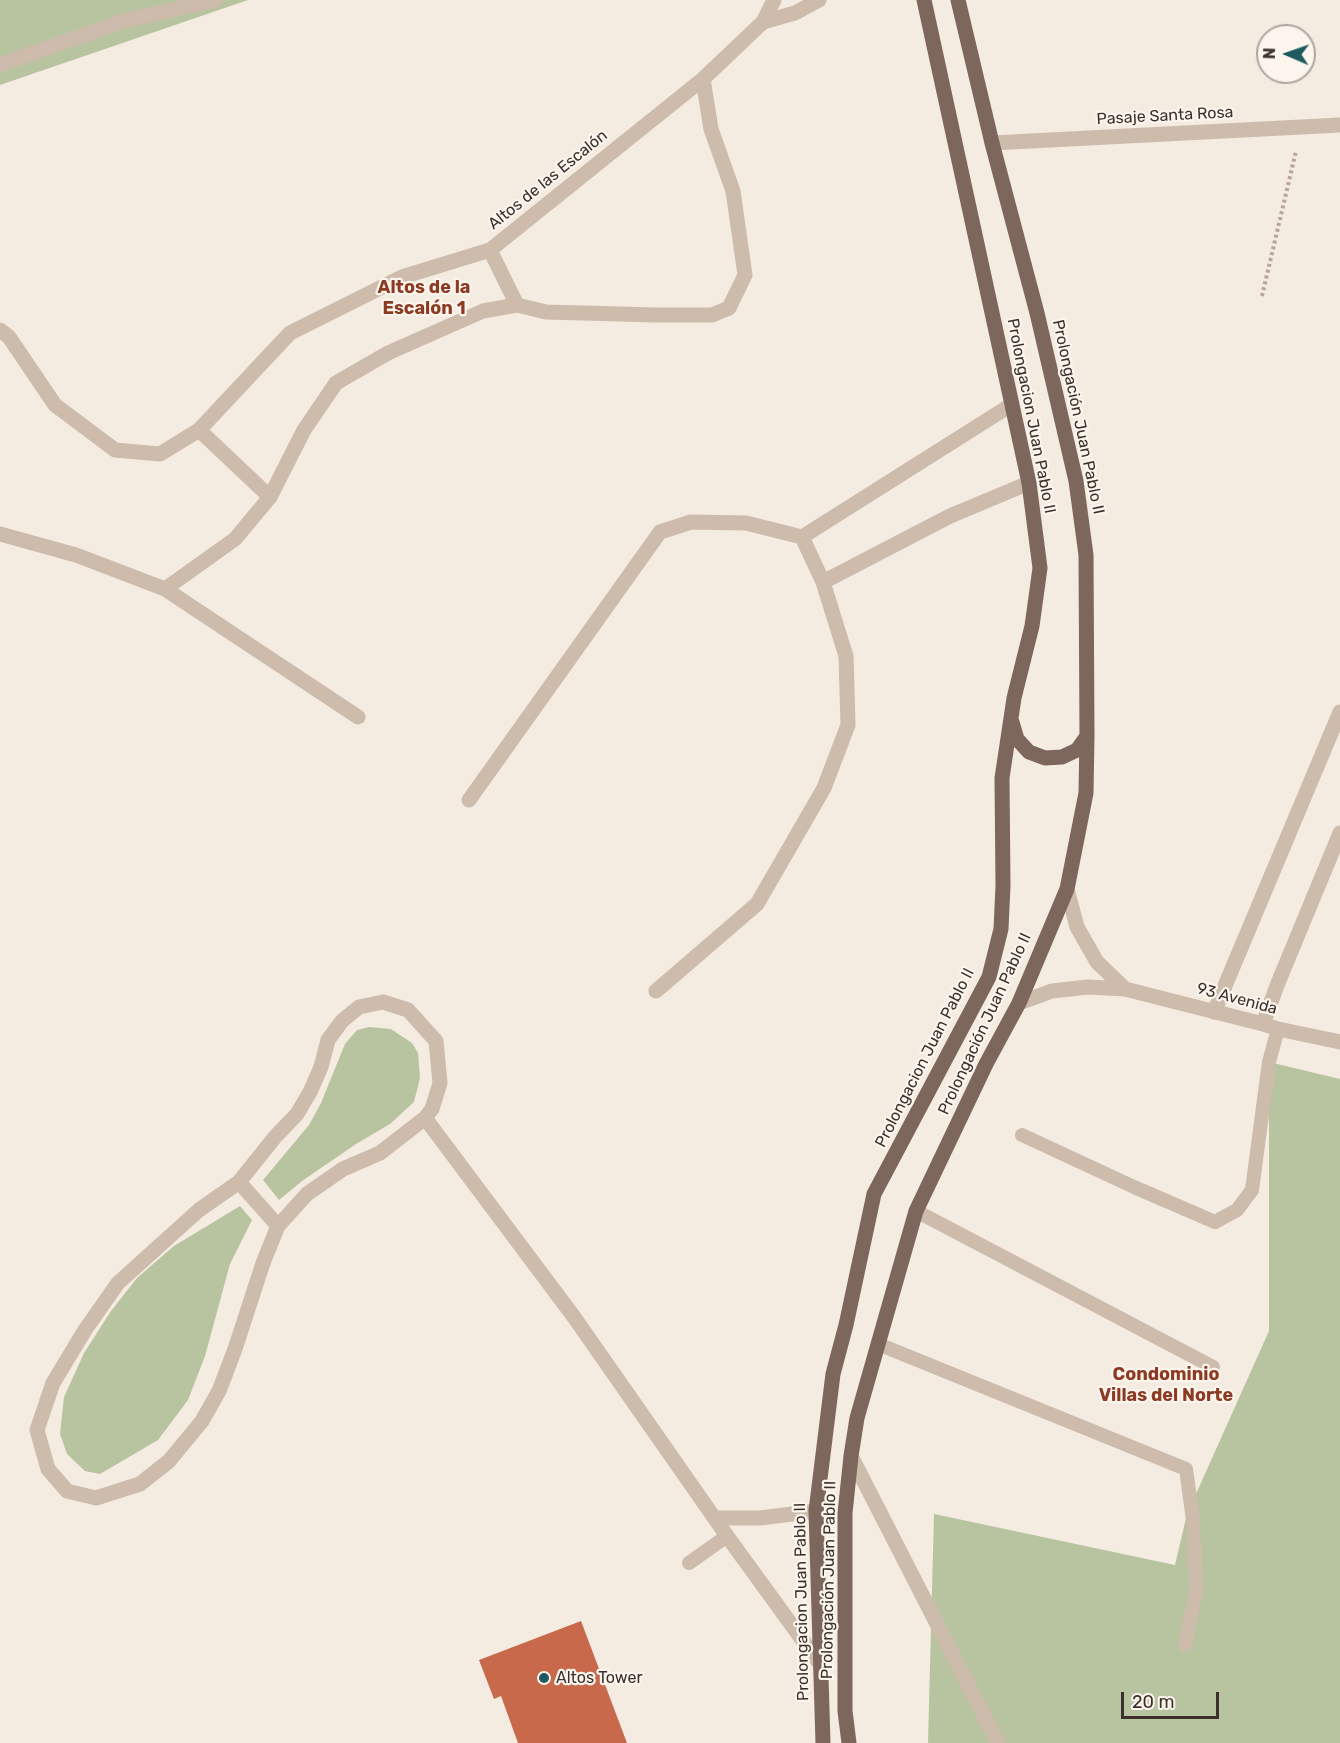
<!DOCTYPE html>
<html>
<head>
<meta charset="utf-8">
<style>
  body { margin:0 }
  #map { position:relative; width:1340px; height:1743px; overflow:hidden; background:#f4ebe1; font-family:Rubik,sans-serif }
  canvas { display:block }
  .north { position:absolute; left:1256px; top:24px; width:60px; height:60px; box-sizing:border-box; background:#fbf5ee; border:2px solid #aea6a0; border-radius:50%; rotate:272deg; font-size:16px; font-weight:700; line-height:24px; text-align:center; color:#3b302b }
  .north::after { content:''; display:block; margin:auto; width:21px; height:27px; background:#1f5a5e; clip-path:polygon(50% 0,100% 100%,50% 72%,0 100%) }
  .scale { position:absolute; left:1121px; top:1692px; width:98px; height:27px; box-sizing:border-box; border:3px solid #3b302b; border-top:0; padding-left:8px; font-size:18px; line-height:21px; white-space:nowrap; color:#3b302b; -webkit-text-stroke:4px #fbf5ee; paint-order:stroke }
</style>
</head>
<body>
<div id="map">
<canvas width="1340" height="1743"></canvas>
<div class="north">N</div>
<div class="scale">20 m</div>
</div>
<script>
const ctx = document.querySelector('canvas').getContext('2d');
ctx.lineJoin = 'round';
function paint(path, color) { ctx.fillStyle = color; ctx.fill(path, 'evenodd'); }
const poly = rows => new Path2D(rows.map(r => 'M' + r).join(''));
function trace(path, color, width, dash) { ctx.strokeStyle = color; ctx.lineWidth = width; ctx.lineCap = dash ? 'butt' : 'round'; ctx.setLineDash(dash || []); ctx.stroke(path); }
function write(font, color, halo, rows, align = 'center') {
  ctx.font = font + ' Rubik,sans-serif'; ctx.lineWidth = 4.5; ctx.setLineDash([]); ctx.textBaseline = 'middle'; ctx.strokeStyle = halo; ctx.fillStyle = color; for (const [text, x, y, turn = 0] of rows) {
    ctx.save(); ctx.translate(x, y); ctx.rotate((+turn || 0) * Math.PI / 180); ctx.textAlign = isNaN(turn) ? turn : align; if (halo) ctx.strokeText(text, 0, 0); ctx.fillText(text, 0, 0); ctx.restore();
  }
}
paint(poly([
  [0,0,248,0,0,85],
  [369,1027,391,1029,412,1043,418,1053,420,1078,414,1102,390,1124,356,1144,302,1181,279,1200,263,1180,309,1125,321,1103,345,1044,357,1030],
  [1269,1062,1340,1079,1340,1743,928,1743,934,1514,1175,1565,1187,1514,1269,1331],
  [240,1206,252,1220,230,1264,205,1356,188,1400,158,1440,100,1474,85,1471,67,1454,60,1434,64,1397,84,1353,111,1311,137,1278,174,1246]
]), '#b8c4a0');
paint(poly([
  [581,1621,627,1743,518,1743,501,1696,494,1699,479,1660]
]), '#c8694b');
trace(poly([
  [1262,296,1296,151]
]), '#b9a596', 4, [3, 3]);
trace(poly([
  [1022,1135,1134,1187,1215,1222,1237,1210,1252,1190,1269,1062,1278,1029],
  [916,1211,1213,1367],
  [878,1344,1186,1469,1193,1520,1196,1592,1185,1645],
  [689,1563,727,1536]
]), '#cdbbac', 14);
trace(poly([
  [763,22,795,13,819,0],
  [0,65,123,21,215,0],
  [992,143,1340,125],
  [490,250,517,305],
  [0,330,9,337,55,405,115,450,160,454,199,430,290,333,402,277,490,250,703,79,763,22,774,0],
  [199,430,270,497],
  [0,534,76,555,165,589,358,717],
  [823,582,950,516,1029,483],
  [165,589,235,539,270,497,304,430,336,383,388,353,483,311,517,305,546,312,656,315,712,315,729,308,745,275,733,191,711,129,703,79],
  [469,800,660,532,691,522,746,523,802,537,1011,405],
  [656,991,757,904,824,788,848,725,846,656,823,582,802,537],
  [383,1002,408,1010,436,1041,440,1083,432,1109,425,1118,380,1153,343,1169,307,1194,278,1226,263,1263,235,1349,219,1391,202,1421,169,1461,140,1484,96,1498,67,1491,48,1469,37,1430,53,1383,85,1330,118,1283,199,1210,239,1182,275,1137,297,1114,310,1092,321,1067,328,1040,342,1021,359,1007,383,1002],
  [1214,1012,1340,712],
  [1263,1024,1278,983,1340,833],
  [425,1118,574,1317,727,1536,820,1664],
  [239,1182,278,1226],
  [851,1456,998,1743],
  [716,1518,760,1518,816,1511]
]), '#cdbbac', 15);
trace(poly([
  [1067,889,1077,927,1097,962,1125,989],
  [1019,1003,1052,991,1088,987,1125,989,1263,1024,1278,1029,1340,1042]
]), '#cdbbac', 15);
trace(poly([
  [1012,722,1017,739,1029,752,1045,758,1062,757,1077,750,1087,736],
  [823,1743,816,1511,833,1374,846,1325,874,1194,989,977,1001,929,1003,886,1002,778,1014,698,1032,626,1040,568,1029,483,924,0],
  [849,1743,845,1711,845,1513,851,1456,857,1418,916,1211,986,1064,1019,1003,1067,889,1086,793,1087,736,1086,555,1076,481,1037,313,992,143,958,0]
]), '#7d675c', 15);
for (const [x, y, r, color] of [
  [544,1678,6,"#1f5a5e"]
]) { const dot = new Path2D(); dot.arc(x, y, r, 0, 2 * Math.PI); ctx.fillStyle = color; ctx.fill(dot); trace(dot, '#fbf5ee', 2); }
write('16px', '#3b302b', '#fbf5ee', [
  ["Pasaje Santa Rosa",1165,116,-3],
  ["Altos de las Escalón",548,180,-39],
  ["Prolongacion Juan Pablo II",1031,416,79],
  ["Prolongación Juan Pablo II",1078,417,78],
  ["93 Avenida",1237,999,15],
  ["Prolongación Juan Pablo II",985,1024,-65],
  ["Prolongacion Juan Pablo II",925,1058,-63],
  ["Prolongación Juan Pablo II",829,1580,-89],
  ["Prolongacion Juan Pablo II",802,1602,-91]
]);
write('16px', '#3b302b', '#fbf5ee', [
  ["Altos Tower",556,1678]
], 'left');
write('bold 18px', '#8c3b22', '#fbf5ee', [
  ["Altos de la",424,288],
  ["Escalón 1",424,309],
  ["Condominio",1166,1375],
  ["Villas del Norte",1166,1396]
]);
</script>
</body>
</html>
